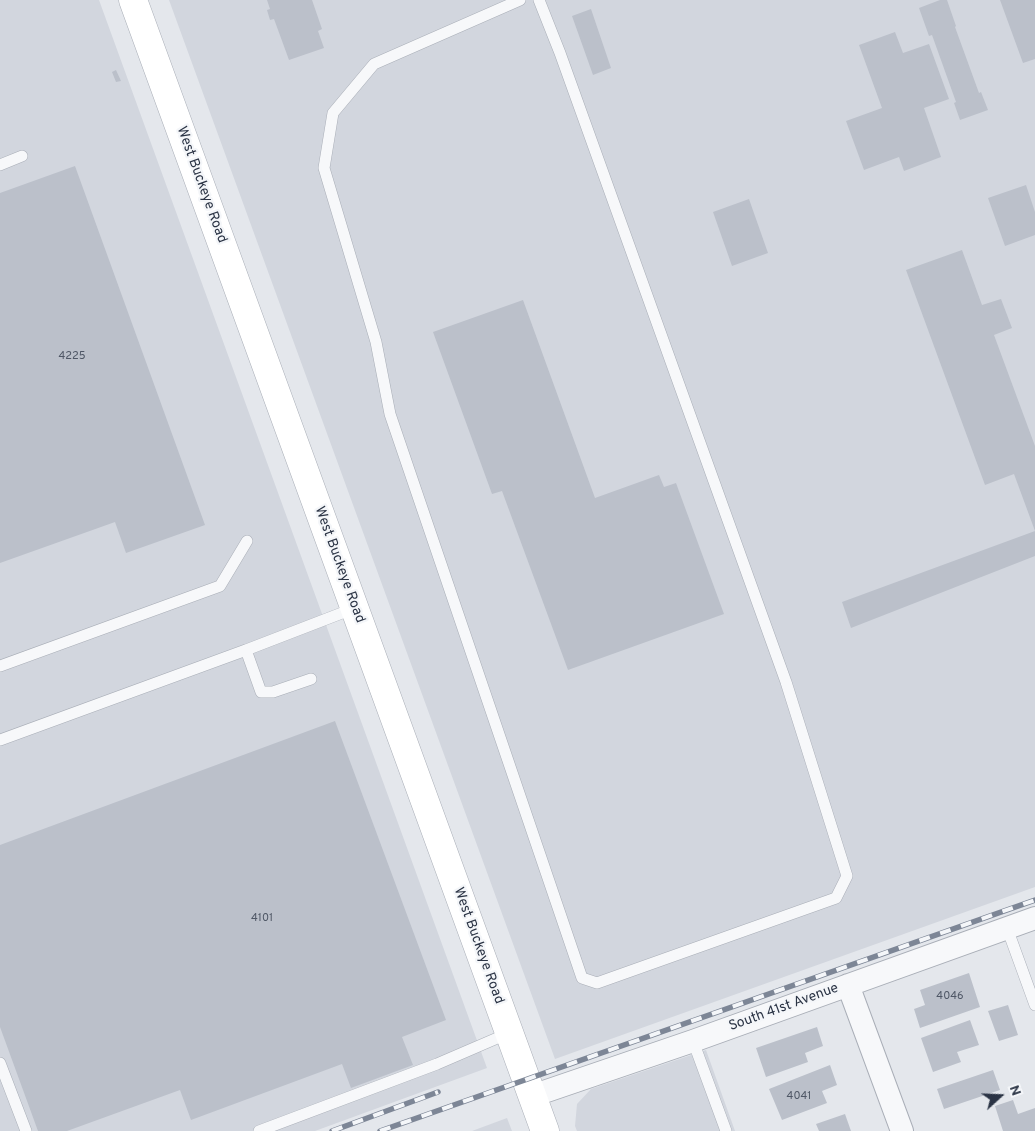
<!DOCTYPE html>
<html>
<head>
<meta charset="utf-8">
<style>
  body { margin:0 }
  #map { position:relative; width:1035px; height:1131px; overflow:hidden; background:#e4e7ec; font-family:Overpass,sans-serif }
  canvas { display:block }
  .north { position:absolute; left:975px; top:1071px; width:50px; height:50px; -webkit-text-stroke:4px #f4f6f9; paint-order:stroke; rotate:70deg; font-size:14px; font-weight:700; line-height:20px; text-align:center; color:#2b3445 }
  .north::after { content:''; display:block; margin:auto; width:18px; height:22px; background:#2b3445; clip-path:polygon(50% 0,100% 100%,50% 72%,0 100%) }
</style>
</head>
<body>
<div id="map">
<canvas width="1035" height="1131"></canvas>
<div class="north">N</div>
</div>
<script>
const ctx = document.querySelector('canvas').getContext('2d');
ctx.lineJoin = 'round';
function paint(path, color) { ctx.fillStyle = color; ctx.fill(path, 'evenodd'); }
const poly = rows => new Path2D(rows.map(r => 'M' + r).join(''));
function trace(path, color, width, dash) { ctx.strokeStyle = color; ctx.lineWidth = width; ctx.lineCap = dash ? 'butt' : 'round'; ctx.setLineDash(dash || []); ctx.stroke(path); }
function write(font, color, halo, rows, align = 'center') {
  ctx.font = font + ' Overpass,sans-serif'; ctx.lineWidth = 4.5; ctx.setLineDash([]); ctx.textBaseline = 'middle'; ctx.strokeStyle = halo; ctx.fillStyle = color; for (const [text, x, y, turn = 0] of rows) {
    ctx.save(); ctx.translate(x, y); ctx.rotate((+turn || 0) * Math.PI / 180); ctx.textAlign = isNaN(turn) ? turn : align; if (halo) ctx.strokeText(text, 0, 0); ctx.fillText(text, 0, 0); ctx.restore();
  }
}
paint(poly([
  [0,0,99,0,487,1068,315,1131,0,1131],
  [169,0,1035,0,1035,887,555,1059],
  [706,1050,735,1131,577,1131,575,1126,577,1104,591,1089],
  [507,1118,512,1131,472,1131]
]), '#d2d6de');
paint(poly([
  [267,0,312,0,322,29,318,31,324,48,289,60,274,19,270,20,267,10,270,9],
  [940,0,947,0,956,26,955,27,979,93,981,92,988,110,960,120,954,103,956,102,932,35,929,36,919,8],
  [1000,0,1035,0,1035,59,1023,63],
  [591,9,611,68,593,75,572,16],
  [895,32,903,53,929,44,949,99,924,108,941,157,904,171,899,157,864,170,846,121,882,108,859,45],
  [116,70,121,81,116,82,112,72],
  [75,166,205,525,126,553,115,522,0,563,0,193],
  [1026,185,1035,212,1035,235,1005,246,988,198],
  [749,199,768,253,732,266,713,212],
  [962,250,982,305,1001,299,1012,328,994,335,1035,446,1035,556,851,628,842,602,1035,531,1014,474,985,485,906,270],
  [523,300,595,498,659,475,664,487,676,483,724,614,568,670,502,491,492,494,433,332],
  [335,721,446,1020,402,1037,413,1065,351,1088,342,1064,191,1120,180,1090,67,1131,38,1131,0,1027,0,845],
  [969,973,980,1007,920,1028,914,1009,925,1005,920,990],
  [1008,1005,1018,1035,999,1041,988,1011],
  [970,1020,979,1045,957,1052,961,1062,933,1072,921,1038],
  [817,1027,823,1046,805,1053,808,1062,766,1077,756,1048],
  [830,1065,837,1085,822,1091,827,1103,782,1120,769,1089],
  [993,1070,1000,1090,944,1109,937,1089],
  [1013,1100,1018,1114,1035,1108,1035,1131,1003,1131,995,1106],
  [845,1114,851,1131,819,1131,816,1124]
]), '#bbc0ca');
const lane = poly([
  [520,0,374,64,333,113,324,168,376,342,390,414,582,978,597,983,836,898,847,876,786,682,560,53,539,0],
  [0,165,22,156],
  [0,666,220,586,247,541],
  [311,679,273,692,261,692,246,650,355,608],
  [0,740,246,650],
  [1007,928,1035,1005],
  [693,1041,726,1131],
  [0,1063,26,1131],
  [259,1131,437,1064,509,1033]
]);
const street = poly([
  [848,985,902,1131],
  [532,1096,693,1041,1035,918]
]);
const secondary = poly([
  [133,0,545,1131]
]);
trace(lane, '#a9aeb7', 12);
trace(street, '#a9aeb7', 24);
trace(secondary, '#a9aeb7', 29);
trace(lane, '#f7f8fa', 11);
trace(street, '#f7f8fa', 22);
trace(secondary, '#fff', 28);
const rail = poly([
  [332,1131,438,1092],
  [380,1131,1035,900]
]);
trace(rail, '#7d8696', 5.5);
trace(rail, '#f4f6f9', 4, [11]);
write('11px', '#4f5766', null, [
  ["4225",72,357],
  ["4101",262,919],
  ["4046",950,997],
  ["4041",799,1097]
]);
write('14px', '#2b3445', '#f4f6f9', [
  ["West Buckeye Road",201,185,70],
  ["West Buckeye Road",339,565,70],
  ["West Buckeye Road",478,946,70],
  ["South 41st Avenue",784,1008,-20]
]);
</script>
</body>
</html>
